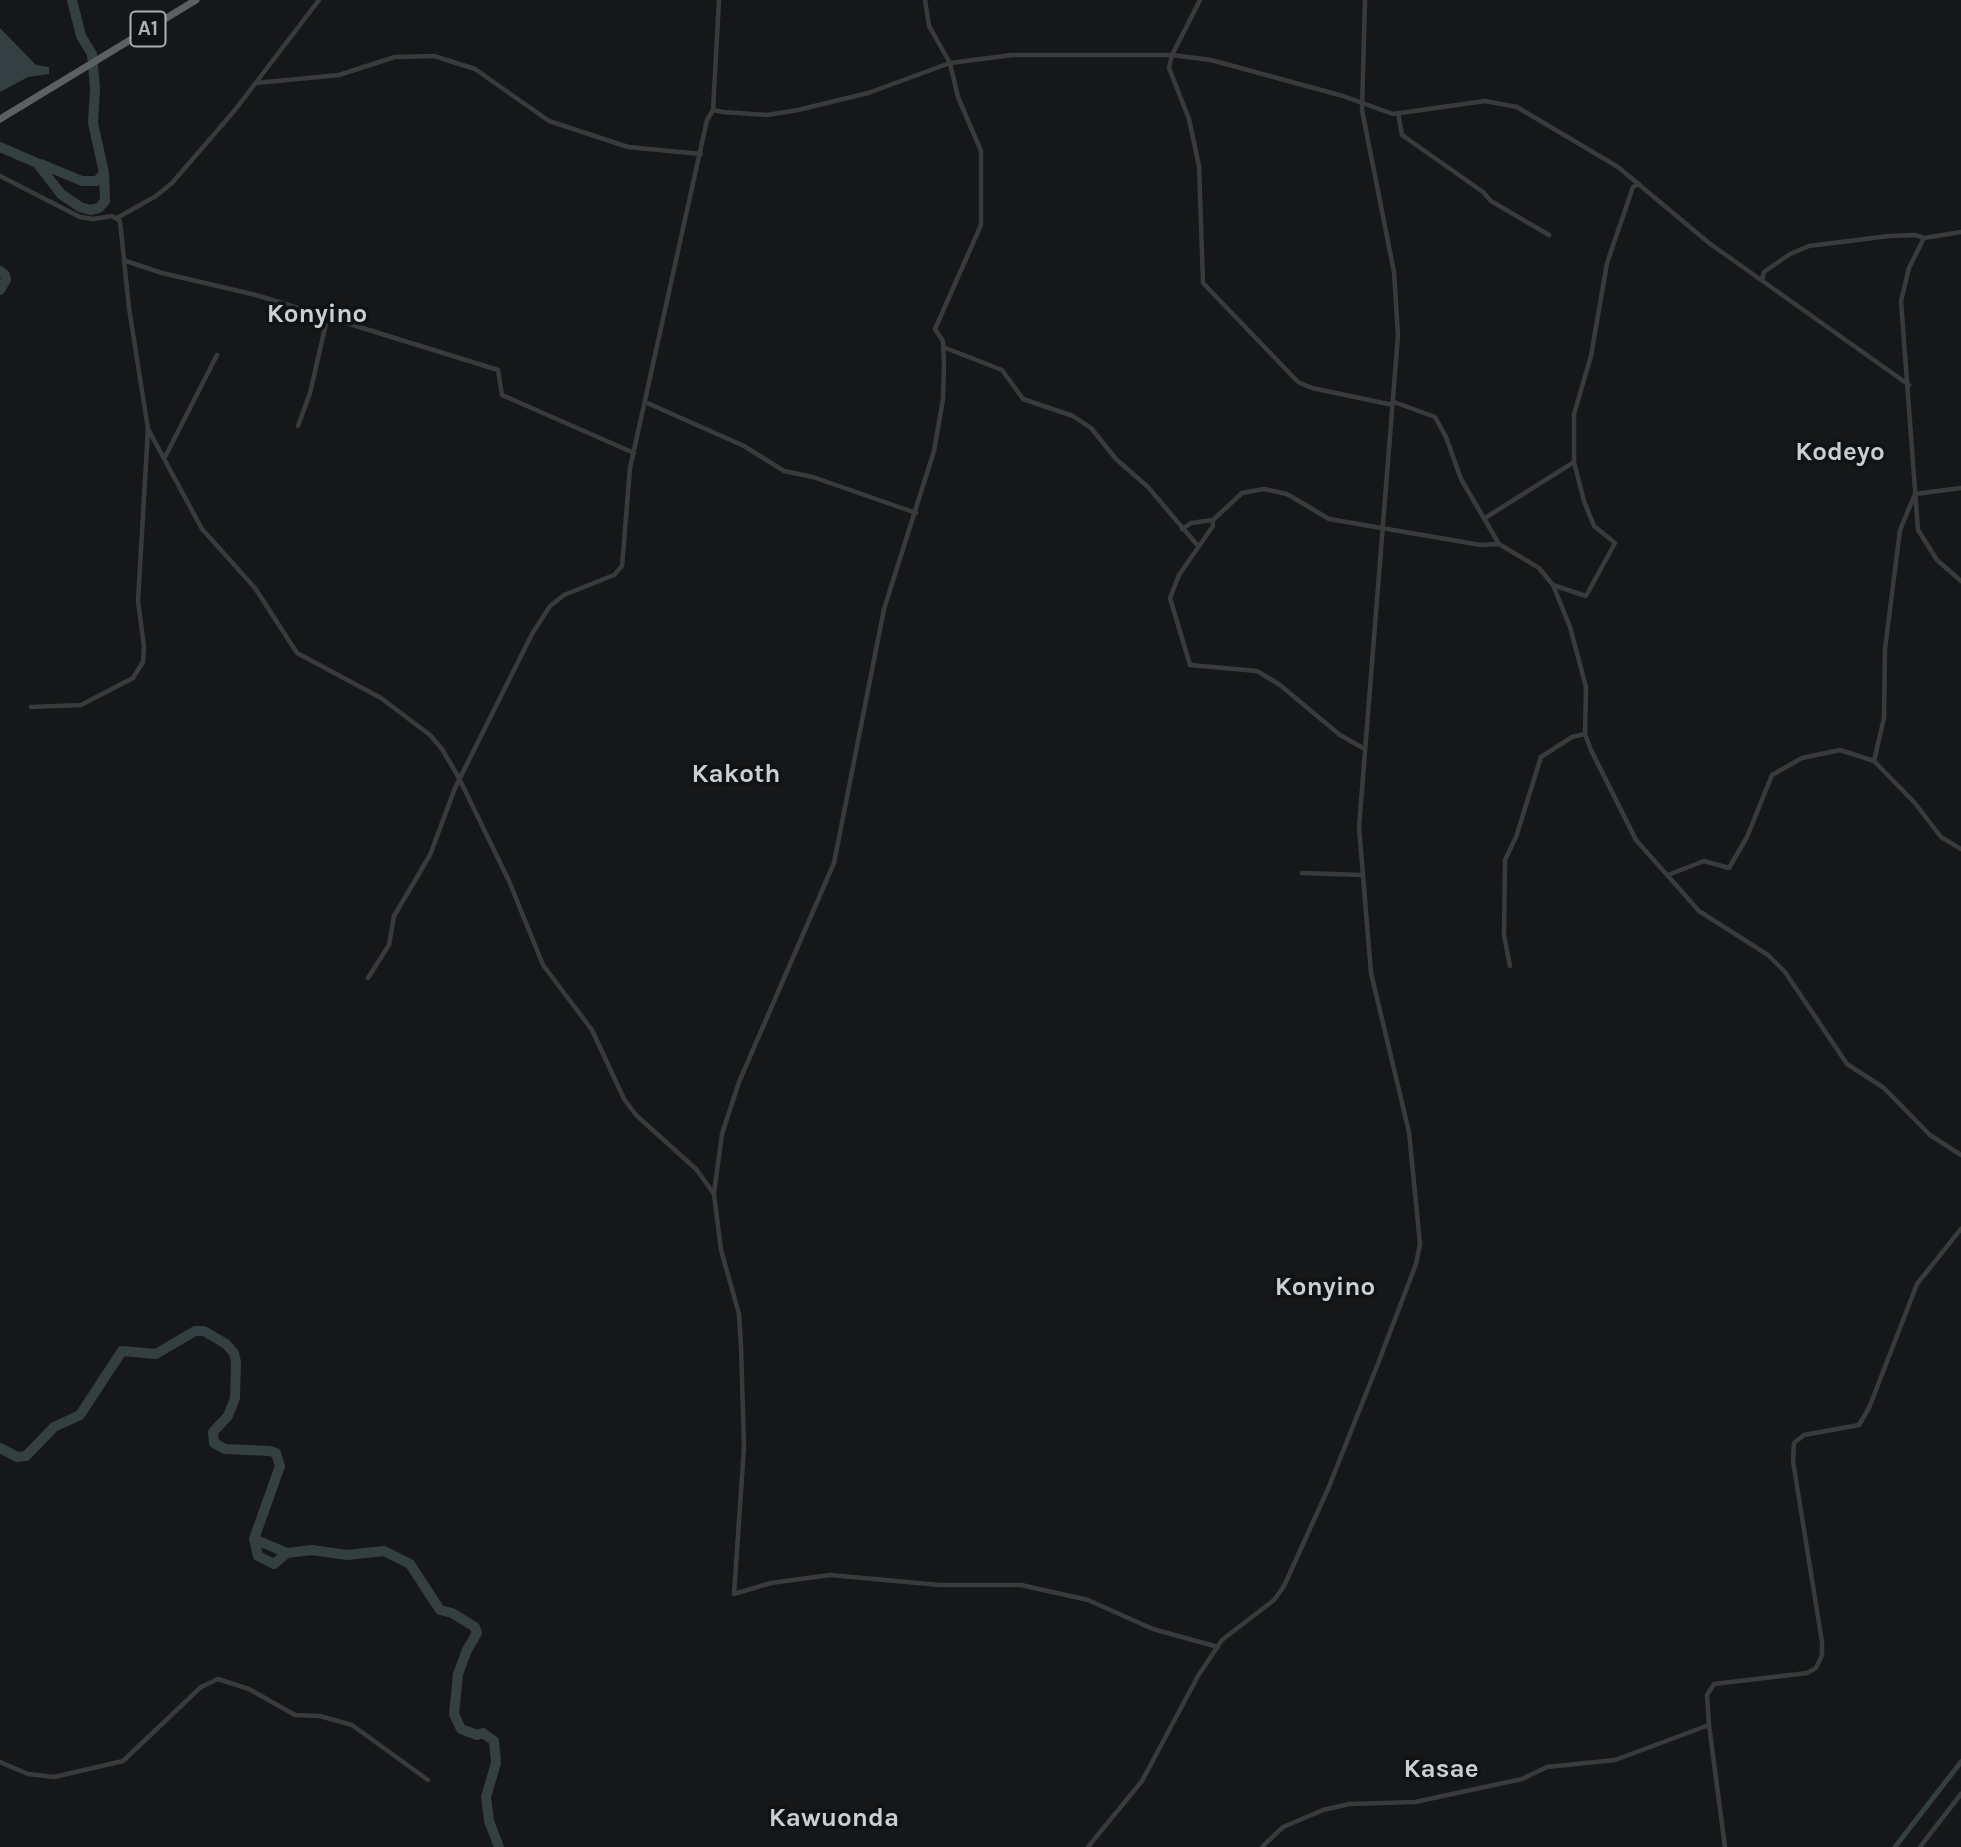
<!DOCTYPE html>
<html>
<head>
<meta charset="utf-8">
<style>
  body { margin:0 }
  canvas { display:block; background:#161718 }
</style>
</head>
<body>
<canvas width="1961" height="1847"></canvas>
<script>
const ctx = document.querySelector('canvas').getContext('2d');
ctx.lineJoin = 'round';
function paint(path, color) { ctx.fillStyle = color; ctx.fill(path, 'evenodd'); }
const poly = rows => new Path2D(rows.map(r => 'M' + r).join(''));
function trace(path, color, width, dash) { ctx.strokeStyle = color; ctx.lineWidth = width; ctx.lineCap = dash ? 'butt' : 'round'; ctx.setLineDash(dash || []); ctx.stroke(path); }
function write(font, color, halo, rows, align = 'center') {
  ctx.font = font + ' Karla,sans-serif'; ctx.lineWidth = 7; ctx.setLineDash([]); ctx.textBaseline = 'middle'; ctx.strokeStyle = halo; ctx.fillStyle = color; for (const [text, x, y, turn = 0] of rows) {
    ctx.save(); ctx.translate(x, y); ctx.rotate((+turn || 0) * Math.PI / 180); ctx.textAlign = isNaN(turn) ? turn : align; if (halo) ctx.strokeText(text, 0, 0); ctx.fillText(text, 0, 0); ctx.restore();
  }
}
paint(poly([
  [0,28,36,65,49,67,49,74,28,77,0,92]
]), '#333f41');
trace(poly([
  [1895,1847,1961,1762]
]), '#333f41', 5);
trace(poly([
  [0,147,37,163,61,194,80,207,90,210,99,208,105,201,104,173,93,123,95,88,92,54,81,36,72,0],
  [41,164,82,181,97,181,104,173],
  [0,271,5,275,6,280,0,290],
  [0,1448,17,1457,26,1456,54,1427,80,1415,122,1351,156,1354,195,1331,204,1331,226,1344,234,1353,236,1362,235,1398,228,1416,213,1432,214,1443,225,1449,270,1451,276,1453,280,1466,254,1539,258,1556,274,1564,287,1553,312,1550,347,1555,384,1551,410,1564,440,1610,452,1613,475,1627,477,1633,467,1650,458,1674,454,1714,461,1729,477,1735,483,1733,494,1741,496,1763,486,1797,489,1821,499,1847],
  [254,1539,287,1553]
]), '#333f41', 10);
trace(poly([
  [719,0,713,110,723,112,767,115,798,110,868,93,950,63,1012,55,1172,55,1211,60,1343,96,1393,114,1485,101,1517,107,1618,167,1709,243,1909,385],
  [1200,0,1172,55,1169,68,1189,119,1199,166,1203,283,1298,382,1312,388,1393,405],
  [256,83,339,75,395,57,434,56,475,69,549,121,628,147,701,154],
  [1398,113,1402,135,1483,192,1491,201,1549,235],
  [0,176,80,217,93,219,112,216,120,221,129,308,148,429,202,529,255,588,297,653,381,698,430,735,442,749,459,778,509,881,543,965,592,1030,624,1099,636,1115,696,1169,714,1194,721,1250,739,1314,741,1346,744,1447,734,1594,771,1583,830,1575,940,1585,1021,1585,1088,1600,1153,1629,1218,1647],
  [117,218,156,196,172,183,235,110,319,0],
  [1961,232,1924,238,1909,268,1901,301,1918,530,1937,560,1961,581],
  [126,261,162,273,256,295,498,370,502,395,634,453],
  [1762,280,1764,272,1790,254,1809,246,1889,236,1915,235,1924,238],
  [943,347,1002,370,1023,399,1073,416,1091,428,1116,459,1148,487,1198,546],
  [645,402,744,446,784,471,813,477,916,513],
  [1394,402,1435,417,1446,437,1461,479,1499,544,1539,568,1553,585,1570,627,1586,687,1585,734,1591,750,1636,840,1699,911,1768,955,1785,972,1847,1064,1884,1088,1930,1135,1961,1155],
  [298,426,310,393,327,319],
  [164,459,217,355],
  [1485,518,1574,462],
  [1182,529,1191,523,1213,520],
  [1553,585,1586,596,1615,543,1594,526,1584,501,1574,462,1574,414,1591,356,1607,263,1633,187,1639,184],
  [31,707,81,705,133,678,143,662,144,647,138,601,148,429],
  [1363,748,1340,735,1280,685,1257,671,1190,665,1170,598,1179,575,1213,526,1213,520,1242,493,1264,489,1287,494,1329,519,1481,545,1499,544],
  [1874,761,1884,718,1885,649,1900,530,1915,494,1961,488],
  [1302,873,1362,875],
  [1668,875,1704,861,1729,868,1747,837,1772,775,1802,758,1840,750,1874,761,1914,802,1941,837,1961,849],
  [1510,966,1504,935,1505,860,1516,837,1541,757,1572,737,1585,734],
  [368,978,389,945,394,916,430,855,455,788,532,634,550,606,564,595,614,575,622,566,630,468,707,120,713,110],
  [714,1193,722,1134,739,1082,834,863,884,609,934,451,943,399,944,363,943,341,935,329,981,225,981,151,958,97,950,63,929,26,925,0],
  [1709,1725,1725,1847],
  [0,1762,28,1774,54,1777,123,1761,201,1687,218,1679,249,1689,295,1715,320,1716,352,1725,428,1780],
  [1088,1847,1142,1781,1198,1676,1222,1640,1274,1600,1284,1586,1328,1489,1379,1361,1416,1264,1420,1244,1409,1132,1371,973,1359,827,1398,335,1394,272,1362,110,1365,0],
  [1262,1847,1283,1827,1323,1810,1349,1804,1415,1802,1522,1779,1547,1767,1615,1760,1709,1725,1707,1695,1714,1684,1807,1673,1816,1668,1822,1655,1822,1642,1793,1461,1794,1443,1804,1435,1859,1425,1869,1408,1917,1284,1961,1229],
  [1920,1847,1961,1794]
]), '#383a3c', 4.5);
trace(poly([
  [0,119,196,0]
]), '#5c6064', 7);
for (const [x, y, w] of [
  [148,29,35]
]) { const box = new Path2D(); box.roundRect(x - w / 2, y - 17.5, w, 35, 5); ctx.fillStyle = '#111213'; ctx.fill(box); trace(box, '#aab1b6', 2); }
write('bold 21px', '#aab1b6', null, [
  ["A1",148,29]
]);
write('bold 26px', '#cacfd3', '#111213', [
  ["Konyino",317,315],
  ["Kodeyo",1840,453],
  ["Kakoth",736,775],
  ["Konyino",1325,1288],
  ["Kasae",1441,1770],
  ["Kawuonda",834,1819]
]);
</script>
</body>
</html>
